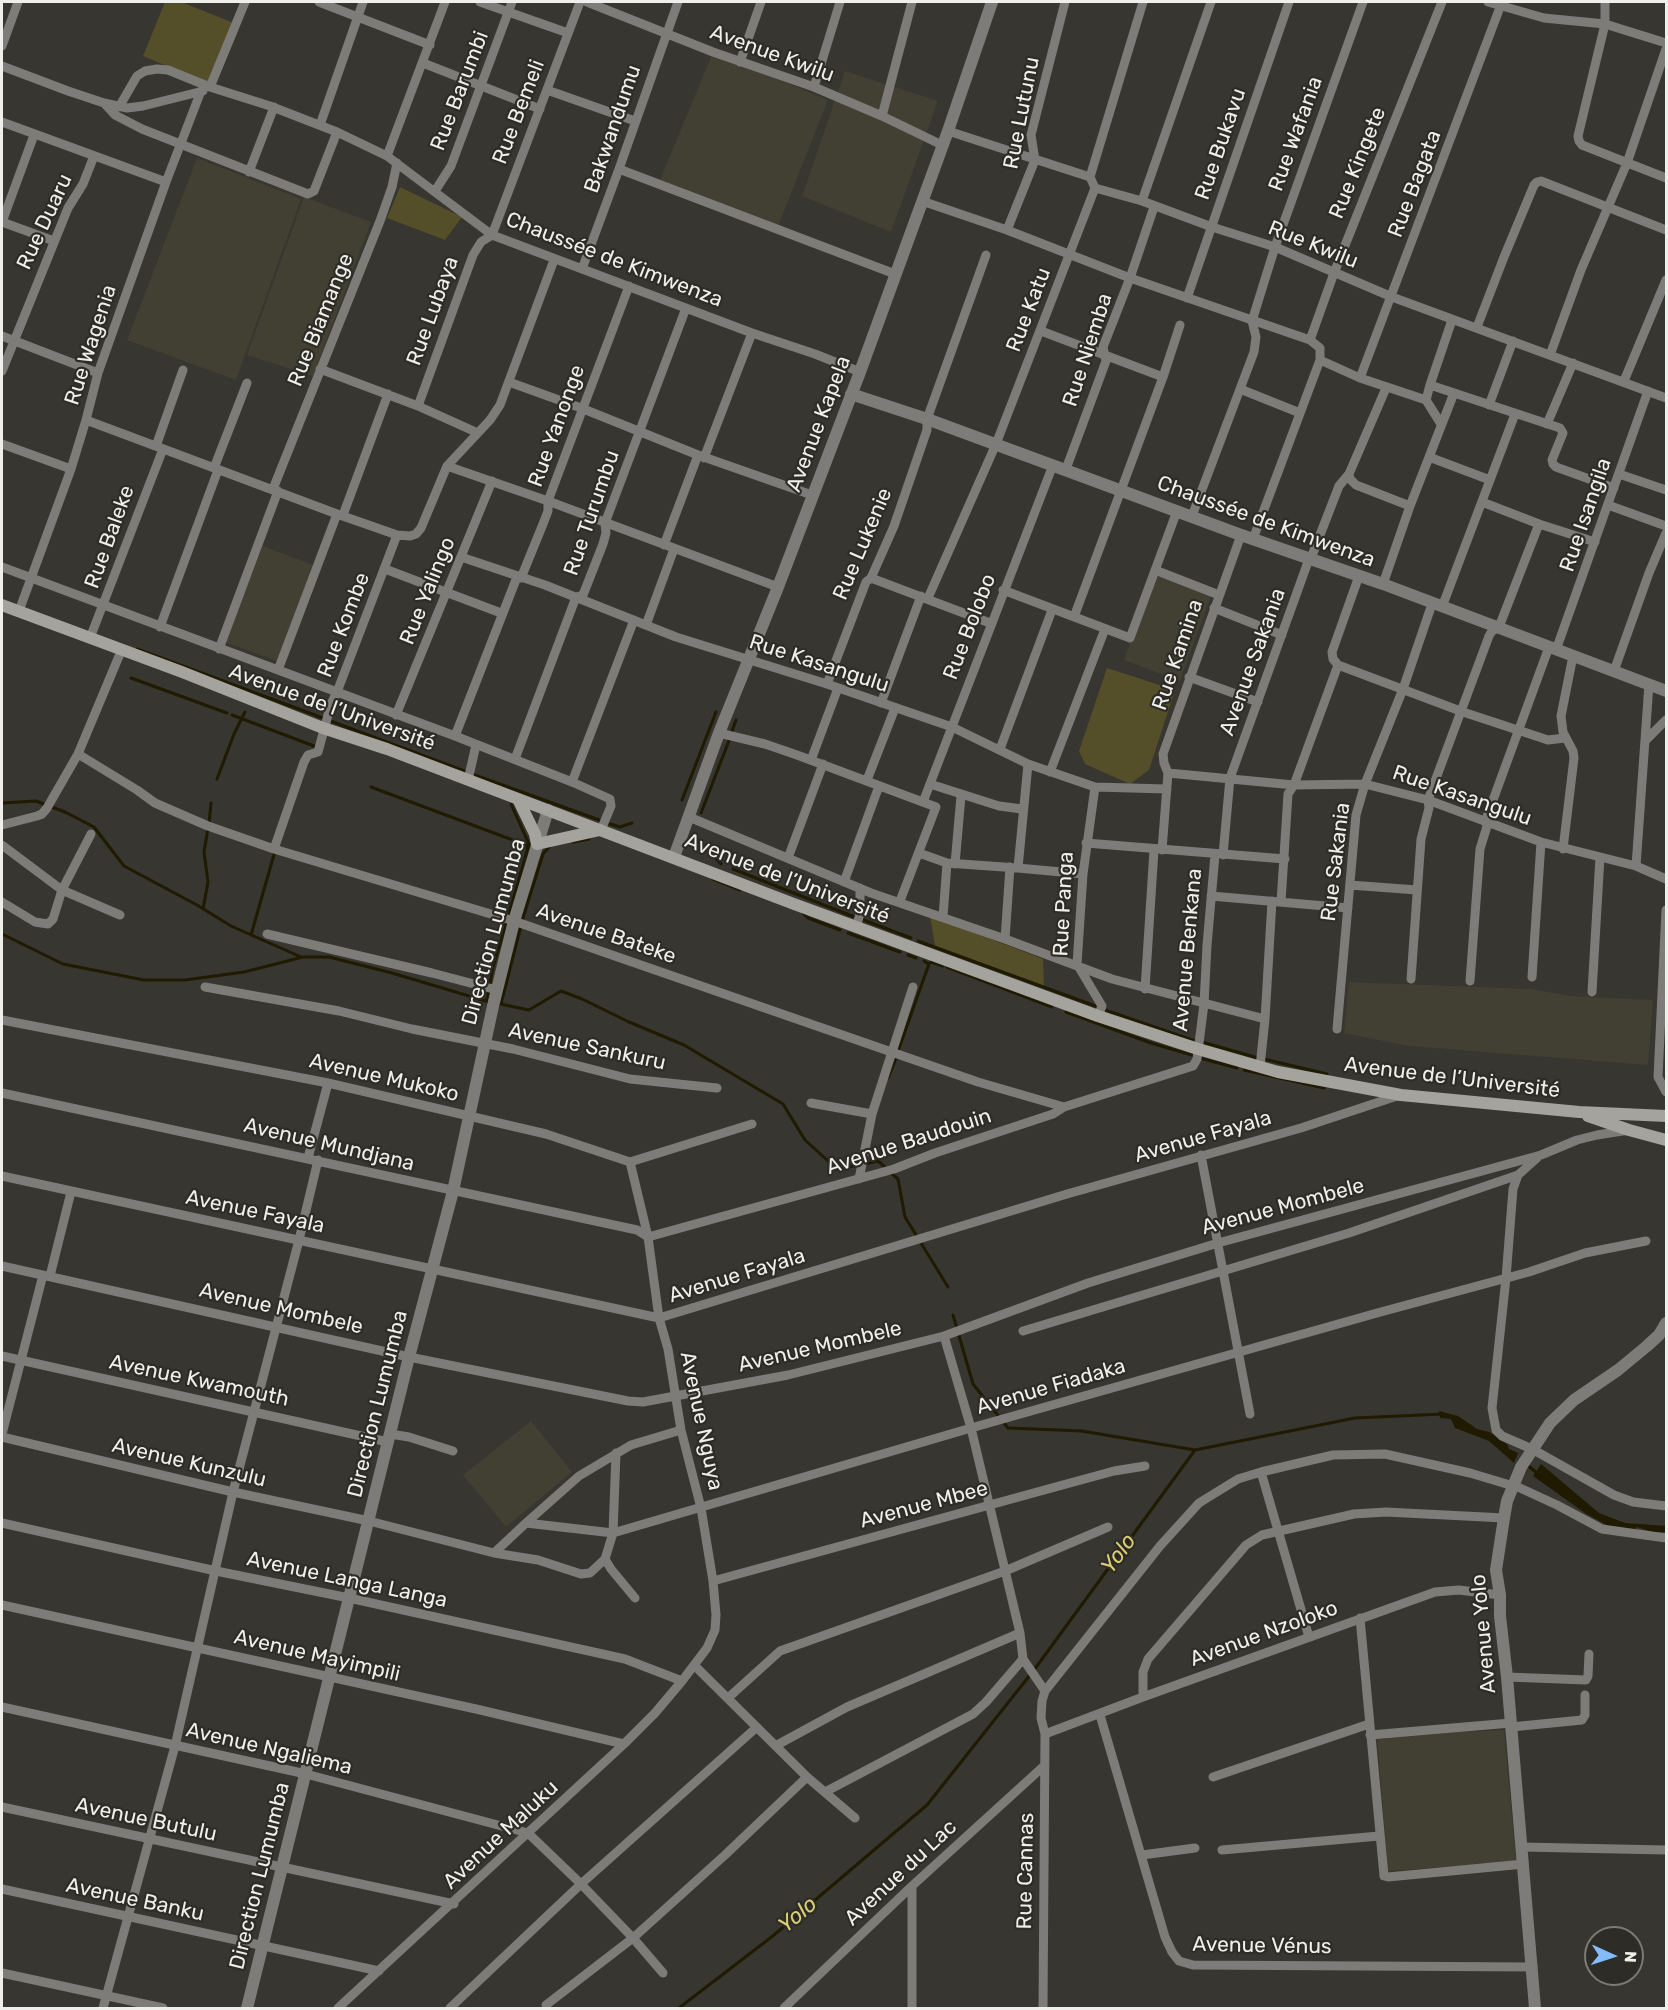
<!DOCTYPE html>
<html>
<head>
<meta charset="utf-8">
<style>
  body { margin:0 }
  #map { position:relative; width:1668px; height:2010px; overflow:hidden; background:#373630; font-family:Rubik,sans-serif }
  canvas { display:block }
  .frame { position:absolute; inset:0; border:3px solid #efefeb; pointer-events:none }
  .north { position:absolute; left:1584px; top:1926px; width:60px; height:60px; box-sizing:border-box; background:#2d2c26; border:2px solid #7b7a75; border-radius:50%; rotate:93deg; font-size:16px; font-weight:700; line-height:24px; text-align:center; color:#efefeb }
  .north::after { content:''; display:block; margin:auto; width:21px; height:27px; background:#82bcfa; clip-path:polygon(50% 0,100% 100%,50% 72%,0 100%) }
</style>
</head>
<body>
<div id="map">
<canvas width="1668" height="2010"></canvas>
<div class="frame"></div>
<div class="north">N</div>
</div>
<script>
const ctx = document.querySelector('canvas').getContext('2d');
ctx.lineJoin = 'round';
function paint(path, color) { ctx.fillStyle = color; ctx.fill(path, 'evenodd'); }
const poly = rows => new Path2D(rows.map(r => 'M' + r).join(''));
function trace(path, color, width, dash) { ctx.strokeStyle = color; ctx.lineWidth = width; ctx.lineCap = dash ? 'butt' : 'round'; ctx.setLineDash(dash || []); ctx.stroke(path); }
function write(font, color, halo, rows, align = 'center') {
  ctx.font = font + ' Rubik,sans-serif'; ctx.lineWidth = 4.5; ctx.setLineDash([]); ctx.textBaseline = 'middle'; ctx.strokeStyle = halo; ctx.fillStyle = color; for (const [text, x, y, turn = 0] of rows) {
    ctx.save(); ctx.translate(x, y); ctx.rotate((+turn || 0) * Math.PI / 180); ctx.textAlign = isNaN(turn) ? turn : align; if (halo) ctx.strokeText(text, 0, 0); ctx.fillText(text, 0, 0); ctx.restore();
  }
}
paint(poly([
  [713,52,828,100,777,229,660,180],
  [845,71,938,101,891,232,802,196],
  [197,158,301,199,236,380,127,340],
  [304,197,371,222,313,376,247,355],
  [263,546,313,565,277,661,225,642],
  [1154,575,1211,596,1180,681,1124,660],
  [1349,982,1531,989,1571,996,1653,1000,1648,1065,1409,1046,1344,1033],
  [531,1421,572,1472,506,1527,463,1475],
  [1504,1730,1516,1862,1388,1871,1377,1736]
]), '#414033');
paint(poly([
  [165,2,181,2,234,23,210,84,143,56],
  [400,187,462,217,445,240,387,218],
  [1107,668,1175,690,1149,770,1130,784,1085,764,1079,751],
  [930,916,1043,959,1044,987,935,946]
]), '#544e29');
paint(poly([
  [1439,1411,1458,1416,1477,1429,1489,1432,1507,1444,1509,1449,1518,1453,1514,1463,1489,1441,1455,1428,1451,1419,1440,1418],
  [1541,1464,1599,1513,1625,1523,1666,1526,1666,1532,1652,1532,1637,1527,1631,1532,1612,1528,1585,1513,1533,1476]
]), '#1f1a00');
trace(poly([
  [137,649,323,718],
  [131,678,227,713],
  [232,715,314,746],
  [328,720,467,772],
  [731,734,736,720],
  [472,774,602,821],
  [217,779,234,734,245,712],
  [371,787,526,845,528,849],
  [682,800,716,712],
  [2,803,36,801,65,812,94,827,124,866,197,905,231,926,301,957],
  [701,813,730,738],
  [607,823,620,827,632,823],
  [209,824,211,803],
  [573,842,589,839],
  [714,856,721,864],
  [733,869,857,918],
  [713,879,740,890],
  [203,909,208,882,204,852,208,828],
  [803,913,808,918,840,930],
  [508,917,529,844,511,804],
  [861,919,911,938],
  [522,921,543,854,549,847],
  [848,933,900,952],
  [2,934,63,964,144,980,185,980,244,972,303,957,329,957,392,973,489,1002],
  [251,935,275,851],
  [918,941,1098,1007],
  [908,955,916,958],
  [929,964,931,962,943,966],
  [947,967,1052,1007],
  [487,1000,493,967,506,924],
  [496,1003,529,1010,561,991,582,999,629,1022,684,1045,783,1104,805,1140,837,1169,859,1165],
  [501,1004,521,926],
  [1105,1010,1195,1041],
  [1066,1012,1151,1043,1195,1056],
  [1202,1042,1258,1058],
  [898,1051,929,964,924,961],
  [1200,1058,1237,1068],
  [1264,1059,1327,1074],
  [1244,1070,1324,1088],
  [888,1078,897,1056],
  [865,1164,878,1161,886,1168],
  [891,1173,898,1179,905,1217,948,1287],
  [953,1315,973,1384,1008,1428,1082,1431,1195,1450],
  [1526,1464,1537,1473],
  [1034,1670,1195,1450,1355,1418,1443,1414],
  [679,2008,774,1935,927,1805,1030,1675]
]), '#1f1a00', 3);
trace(poly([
  [319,2,430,45],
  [480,2,568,33],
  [587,2,713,52,814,87,882,116,942,145],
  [1488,2,1544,18,1605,24,1666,43],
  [1605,2,1605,24,1578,136,1579,141,1582,145,1666,178],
  [2,46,18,2],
  [740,62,761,2],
  [423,63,540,109],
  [2,66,68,91,104,103,127,108,143,106,203,91],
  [210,87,245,2],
  [814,87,840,2],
  [547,90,635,121],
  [104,103,115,115,142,129,308,194,314,191,337,132],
  [119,107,137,76,145,71,157,69,168,70,210,87,270,106,337,132,387,156,492,235,752,333,815,354,860,372],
  [882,116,912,2],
  [2,122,166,182],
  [320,125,363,2],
  [948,131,1090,177,1095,188,1142,201,1212,227,1275,247,1392,297,1666,398],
  [387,156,445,2],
  [619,169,895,274],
  [249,172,274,107],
  [1090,177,1143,2],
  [435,191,451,166,512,2],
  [922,201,1007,230,1130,278,1310,340,1320,348,1320,360,1360,378,1426,400,1441,424],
  [1142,201,1211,2],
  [2,222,34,135],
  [2,222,54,241],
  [1007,230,1035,160,1031,135,1065,2],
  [582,269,619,169,678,2],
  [1187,298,1289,2],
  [1477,327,1504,257,1534,185,1537,182,1541,181,1666,230],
  [1041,331,1163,377],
  [2,336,98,373],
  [1310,340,1334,273,1442,2],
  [1550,355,1581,270,1627,163,1666,49],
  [320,369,418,406,478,433],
  [2,371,68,208,83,184,94,156],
  [1360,378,1502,2],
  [1624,381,1666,280],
  [509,382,581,408,698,455,812,495],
  [1430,385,1560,428,1563,433,1552,460,1553,464,1556,467,1614,488],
  [1386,388,1349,474,1350,479,1356,485,1410,506],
  [1240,389,1300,413],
  [1426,400,1430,385,1452,320],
  [1489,405,1513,341],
  [418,406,473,255,481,242,492,235,580,2],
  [86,420,337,514,397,535,410,536,416,534,421,528,447,466,490,420,500,405,554,260],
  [1547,424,1573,363],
  [2,444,71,469],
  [156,446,183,370],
  [1429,457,1490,480],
  [704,458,752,333],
  [447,466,548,501,778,587],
  [214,468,247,383],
  [1066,469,1106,361,1103,347,1130,278,1154,207],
  [1619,474,1666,490],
  [273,489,380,221,392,187,397,163],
  [1482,502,1539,524,1595,542],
  [1608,505,1666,526],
  [343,515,388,394],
  [1192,516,1254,352,1256,337,1252,321,1275,247,1363,2],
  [1253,539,1320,360],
  [664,545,698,455],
  [461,557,545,585,676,637,827,684,952,727,1028,764,1095,787,1167,789],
  [2,567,455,736,572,782,610,799,611,806,601,830],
  [385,569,501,613],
  [1155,570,1219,595],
  [1359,576,1332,652,1333,659,1338,665,1463,712,1548,740,1565,738],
  [521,578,543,524,548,511,548,501,629,286],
  [871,578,990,623],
  [1383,584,1410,506,1454,393],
  [1003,590,1130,638,1177,511],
  [928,598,996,444,1095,188],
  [1442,607,1515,414],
  [1214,608,1282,635],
  [19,611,71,469,86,420,98,373,166,182,201,91],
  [1074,617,1163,377,1180,325],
  [646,625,674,549],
  [160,627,218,470],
  [90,638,163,449],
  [219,649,278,491],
  [1556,650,1648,391],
  [278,670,337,514],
  [1614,671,1649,573,1666,533],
  [1189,677,1258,702],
  [827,684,866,582,871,578,894,526,927,430,927,419,986,255],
  [881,703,921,596],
  [396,715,492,481],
  [719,733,765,744,797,755,936,807,900,901],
  [455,736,517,577],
  [1646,740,1666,720],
  [1000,749,1052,610],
  [78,754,137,790,155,803,208,826,274,849,514,921,978,1082,1064,1107],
  [515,759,576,597,583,595,603,544,606,533,605,523,686,308],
  [811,760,838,688],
  [1050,772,1105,629],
  [1168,773,1294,785,1365,784,1428,800,1541,842,1636,866,1666,879],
  [468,780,476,745],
  [867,780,895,708],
  [572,782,634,620],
  [930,784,999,806,1022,809],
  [1095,787,1083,874,1077,964,1102,1006,1098,1016],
  [923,802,1053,465],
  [689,817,871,893,1005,939,1112,979,1265,1019,1272,901],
  [1485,822,1549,647],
  [2,825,37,816,42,814,47,808,78,754,122,649],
  [1086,843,1285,859],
  [2,845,62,890,120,915],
  [274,849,304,762,308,755,318,752,331,704,337,692,397,535],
  [1563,849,1574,758,1573,751,1563,732,1561,716,1573,656],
  [1162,850,1168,773,1164,763,1163,754,1241,535],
  [919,853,947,863,1018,868,1083,874],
  [1223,855,1230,778,1309,559,1313,553,1339,486,1349,474],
  [788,858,823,764],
  [955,864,961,796],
  [1636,866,1649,684],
  [1018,868,1028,764],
  [844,882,879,786],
  [1350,885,1417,890],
  [1211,896,1348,908],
  [2,902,35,922,48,924,53,919,62,890,91,834],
  [1281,902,1288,794,1294,785,1338,665],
  [1666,910,1658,1077,1666,1092],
  [943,917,947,863],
  [856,927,860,914,860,888],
  [267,934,432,973,497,990],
  [1005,939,1010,867],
  [1532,977,1541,842],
  [1411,979,1421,839,1429,808,1428,800,1489,636,1492,631,1499,627,1539,524],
  [1470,981,1480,849,1488,823],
  [205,987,339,1011,412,1029,513,1049,630,1079,717,1088],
  [1145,989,1154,850],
  [1592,992,1600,857],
  [2,1020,328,1083,546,1134,630,1162,752,1124],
  [1337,1029,1356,815,1365,784,1403,689,1432,604],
  [1260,1067,1265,1019],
  [2,1093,637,1230,648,1237,894,1169,935,1153,1053,1114,1064,1107,1193,1066,1197,1059,1204,1004,1207,945,1215,855],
  [811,1103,872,1114],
  [1201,1155,1250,1414],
  [308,1158,328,1083],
  [1537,1158,1518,1175,1513,1189,1506,1278,1492,1408,1496,1430,1502,1436,1532,1449,1614,1495,1633,1502,1666,1506],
  [2,1176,659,1318,1067,1194,1301,1128,1400,1095],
  [859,1179,872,1114,913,987],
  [2,1266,409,1357,628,1401,643,1402,788,1375,944,1336,1088,1283,1218,1243,1541,1155,1577,1140,1597,1135,1629,1130],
  [50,1276,71,1192],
  [1023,1331,1349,1233,1518,1175],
  [944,1336,971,1428,1020,1633,1023,1659,1045,1691],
  [2,1356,388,1442],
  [2,1434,43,1275],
  [390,1434,409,1437,453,1451],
  [2,1437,233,1492,369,1521,494,1553,538,1560,581,1574,590,1573,605,1559,613,1533,616,1453],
  [1261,1472,1309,1637],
  [2,1523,216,1571,349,1598,625,1659,682,1681],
  [526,1523,613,1533,971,1428,1377,1313,1529,1272,1585,1253,1646,1241],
  [494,1553,526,1523,579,1476,631,1445,681,1430],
  [605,1559,611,1569,635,1598],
  [713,1581,1048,1489,1114,1471,1145,1466],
  [2,1605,476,1709,624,1744],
  [1360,1618,1384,1876,1388,1877,1524,1864],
  [694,1665,807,1777,855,1818],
  [1507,1677,1586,1680,1588,1676,1589,1654],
  [1143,1697,1143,1672,1148,1659,1246,1545,1262,1535,1354,1514,1386,1512,1504,1518],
  [728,1698,780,1651,1005,1571,1108,1527],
  [2,1707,306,1774,528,1833,581,1884,633,1938,663,1973],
  [1100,1715,1165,1937,1172,1952,1179,1961,1193,1965,1533,1967],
  [1511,1727,1582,1720,1585,1715,1585,1695],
  [1045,1734,1143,1697,1435,1592,1459,1590,1500,1595],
  [1370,1735,1511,1723],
  [777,1745,847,1707,1020,1633],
  [1213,1777,1369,1724],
  [825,1792,973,1714,986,1702,1023,1659],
  [2,1807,454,1904],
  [1522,1847,1666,1850],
  [1222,1850,1379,1836],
  [1142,1855,1195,1848],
  [912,1886,912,2008],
  [2,1889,379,1971],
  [2,1973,163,2008],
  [546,2005,633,1938,725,1855,807,1777],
  [103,2008,175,1746,233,1492,299,1240,318,1160],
  [338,2008,624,1744,655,1713,682,1681,707,1648,715,1630,716,1615,713,1581,701,1508,681,1430,668,1349,659,1318,648,1237,630,1162],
  [450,2008,581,1884,757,1727],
  [784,2008,912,1886,1045,1765],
  [1043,2008,1045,1734,1041,1718,1042,1701,1045,1691,1160,1546,1199,1503,1238,1479,1261,1472,1333,1455,1385,1454,1470,1473,1520,1488,1557,1505,1602,1529,1666,1538]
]), '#7d7c79', 9);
trace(poly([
  [851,394,927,419,1241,535,1383,584,1666,691],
  [674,857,719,733,778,587,860,372,948,131,992,2],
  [247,2008,409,1357,453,1191,493,1006,514,921,548,810],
  [1535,2008,1507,1677,1500,1616,1500,1595,1496,1570,1504,1518,1507,1501,1521,1467,1550,1423,1574,1400,1618,1370,1647,1346,1659,1335,1666,1323]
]), '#7d7c79', 12);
trace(poly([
  [2,605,182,672,323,728,387,749,794,904,1098,1016,1198,1049,1278,1072,1401,1095,1579,1112,1666,1116],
  [518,799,535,834,537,844,600,830],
  [1588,1116,1629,1130,1666,1140]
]), '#a4a39e', 12);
write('21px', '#efefeb', '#2d2c26', [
  ["Avenue Kwilu",772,54,20],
  ["Rue Barumbi",460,91,-69],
  ["Rue Bemeli",519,112,-69],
  ["Rue Lutunu",1022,113,-79],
  ["Bakwandumu",613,129,-71],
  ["Rue Wafania",1296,134,-70],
  ["Rue Bukavu",1221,144,-71],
  ["Rue Kingete",1358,163,-68],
  ["Rue Bagata",1415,184,-69],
  ["Rue Duaru",45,222,-65],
  ["Rue Kwilu",1313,245,22],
  ["Chaussée de Kimwenza",614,260,21],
  ["Rue Katu",1029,310,-69],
  ["Rue Lubaya",433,311,-70],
  ["Rue Biamange",321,320,-68],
  ["Rue Wagenia",91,345,-72],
  ["Rue Niemba",1088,350,-72],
  ["Avenue Kapela",819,424,-69],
  ["Rue Yanonge",557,426,-70],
  ["Rue Turumbu",592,513,-71],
  ["Rue Isangila",1586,515,-71],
  ["Chaussée de Kimwenza",1266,522,20],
  ["Rue Baleke",110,537,-70],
  ["Rue Lukenie",863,544,-67],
  ["Rue Yalingo",428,591,-68],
  ["Rue Kombe",344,625,-69],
  ["Rue Bolobo",970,627,-69],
  ["Rue Kamina",1178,655,-71],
  ["Avenue Sakania",1253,662,-70],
  ["Rue Kasangulu",819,664,18],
  ["Avenue de l’Université",332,708,20],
  ["Rue Kasangulu",1462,796,19],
  ["Rue Sakania",1336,862,-83],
  ["Avenue de l’Université",787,879,21],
  ["Rue Panga",1064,904,-87],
  ["Direction Lumumba",494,932,-75],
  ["Avenue Bateke",606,934,19],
  ["Avenue Benkana",1188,950,-85],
  ["Avenue Sankuru",587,1047,12],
  ["Avenue Mukoko",384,1078,13],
  ["Avenue de l’Université",1452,1078,7],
  ["Avenue Fayala",1203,1137,-16],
  ["Avenue Baudouin",909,1142,-18],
  ["Avenue Mundjana",329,1145,13],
  ["Avenue Mombele",1283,1207,-15],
  ["Avenue Fayala",255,1212,12],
  ["Avenue Fayala",737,1276,-17],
  ["Avenue Mombele",281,1309,13],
  ["Avenue Mombele",820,1347,-13],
  ["Avenue Kwamouth",199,1381,12],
  ["Avenue Fiadaka",1051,1387,-16],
  ["Direction Lumumba",378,1404,-76],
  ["Avenue Nguya",701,1421,78],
  ["Avenue Kunzulu",189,1463,13],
  ["Avenue Mbee",924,1505,-15],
  ["Avenue Langa Langa",347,1580,12],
  ["Avenue Nzoloko",1264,1634,-20],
  ["Avenue Yolo",1484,1634,-95],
  ["Avenue Mayimpili",317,1656,13],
  ["Avenue Ngaliema",269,1749,13],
  ["Avenue Butulu",146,1820,12],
  ["Avenue Maluku",501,1835,-43],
  ["Rue Cannas",1026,1871,-89],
  ["Avenue du Lac",901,1873,-43],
  ["Direction Lumumba",260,1876,-76],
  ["Avenue Banku",135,1900,12],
  ["Avenue Vénus",1262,1946,1]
]);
write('italic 22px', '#dbce74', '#2d2c26', [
  ["Yolo",1119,1554,-54],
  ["Yolo",798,1915,-40]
]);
</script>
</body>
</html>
